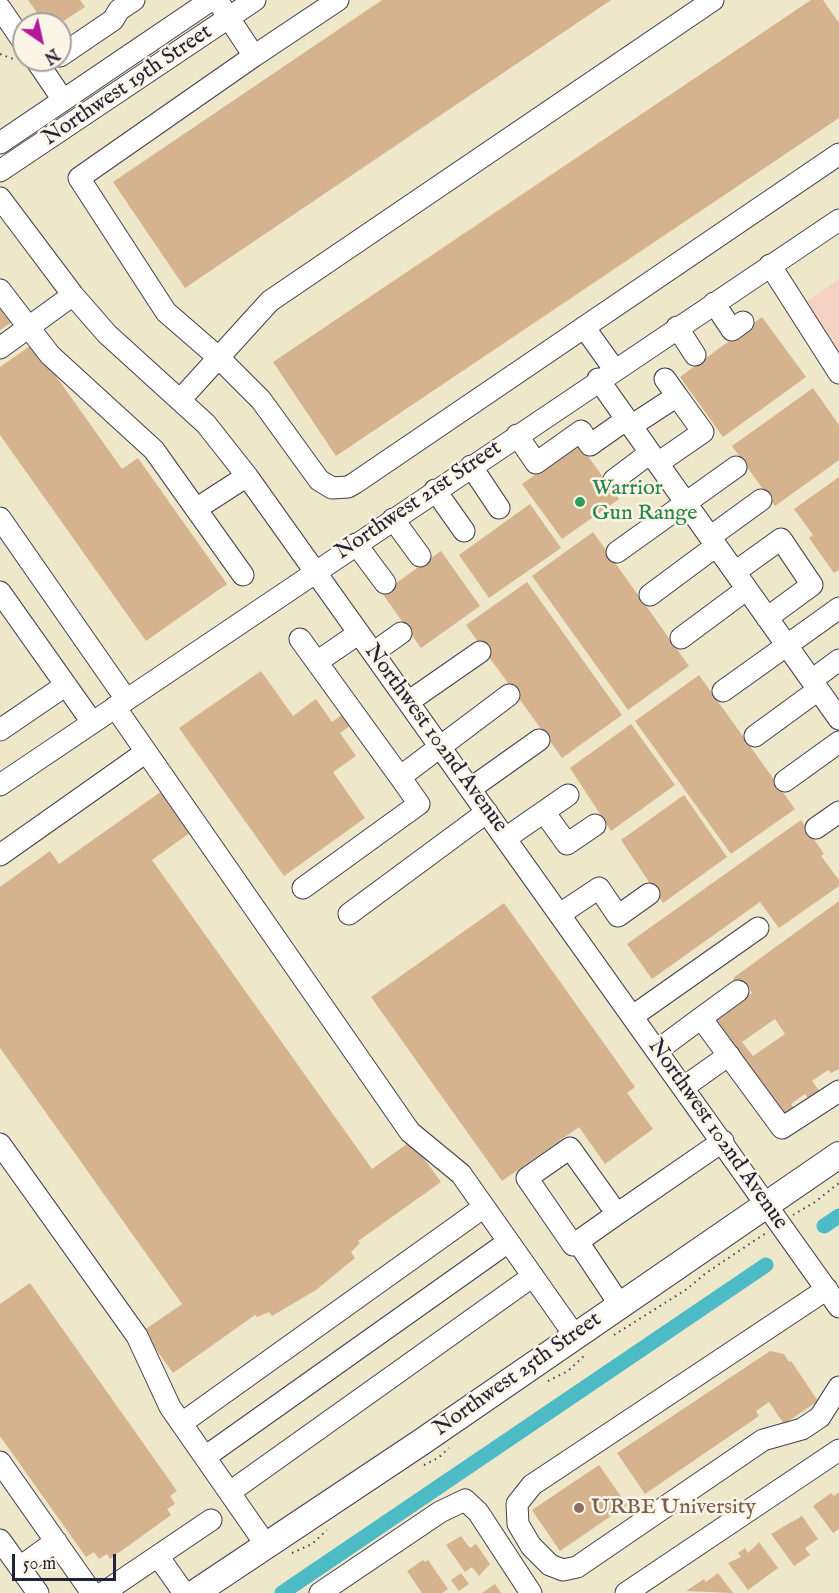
<!DOCTYPE html>
<html>
<head>
<meta charset="utf-8">
<style>
  body { margin:0 }
  #map { position:relative; width:839px; height:1593px; overflow:hidden; background:#eee7c9; font-family:"IM FELL English",serif }
  canvas { display:block }
  .north { position:absolute; left:12px; top:12px; width:60px; height:60px; box-sizing:border-box; background:#fcf5e5; border:2px solid #a5a1a1; border-radius:50%; rotate:146deg; font-size:16px; font-weight:700; line-height:24px; text-align:center; color:#22223b }
  .north::after { content:''; display:block; margin:auto; width:21px; height:27px; background:#b5179e; clip-path:polygon(50% 0,100% 100%,50% 72%,0 100%) }
  .scale { position:absolute; left:12px; top:1554px; width:104px; height:27px; box-sizing:border-box; border:3px solid #22223b; border-top:0; padding-left:8px; font-size:18px; line-height:21px; white-space:nowrap; color:#22223b; -webkit-text-stroke:4px #fcf5e5; paint-order:stroke }
</style>
</head>
<body>
<div id="map">
<canvas width="839" height="1593"></canvas>
<div class="north">N</div>
<div class="scale">50 m</div>
</div>
<script>
const ctx = document.querySelector('canvas').getContext('2d');
ctx.lineJoin = 'round';
function paint(path, color) { ctx.fillStyle = color; ctx.fill(path, 'evenodd'); }
const poly = rows => new Path2D(rows.map(r => 'M' + r).join(''));
function trace(path, color, width, dash) { ctx.strokeStyle = color; ctx.lineWidth = width; ctx.lineCap = dash ? 'butt' : 'round'; ctx.setLineDash(dash || []); ctx.stroke(path); }
function write(font, color, halo, rows, align = 'center') {
  ctx.font = font + ' "IM FELL English",serif'; ctx.lineWidth = 5; ctx.setLineDash([]); ctx.textBaseline = 'middle'; ctx.strokeStyle = halo; ctx.fillStyle = color; for (const [text, x, y, turn = 0] of rows) {
    ctx.save(); ctx.translate(x, y); ctx.rotate((+turn || 0) * Math.PI / 180); ctx.textAlign = isNaN(turn) ? turn : align; if (halo) ctx.strokeText(text, 0, 0); ctx.fillText(text, 0, 0); ctx.restore();
  }
}
paint(poly([
  [839,279,839,362,800,306]
]), '#f5d2c3');
trace(poly([
  [824,1226,839,1216],
  [282,1593,766,1265]
]), '#4dbbc6', 15);
paint(poly([
  [28,0,80,0,85,7,59,24,45,24],
  [382,0,611,0,185,288,113,182],
  [811,0,823,0,839,23,839,118,336,456,273,362],
  [0,305,12,322,0,330],
  [762,317,806,377,723,437,680,377],
  [33,344,122,469,138,458,227,584,146,641,0,435,0,367],
  [813,388,839,425,839,460,775,506,732,446],
  [579,444,619,499,562,539,522,484],
  [839,477,839,570,834,573,809,538,813,535,794,509],
  [530,504,561,548,489,598,459,555],
  [593,532,689,666,628,710,532,576],
  [441,551,480,606,421,648,382,593],
  [527,582,622,715,562,758,466,625],
  [261,671,293,716,316,699,332,722,343,714,351,725,340,733,356,756,333,772,365,818,284,876,179,728],
  [699,675,795,809,731,854,635,721],
  [631,724,675,785,611,831,570,768],
  [162,791,191,832,152,860,372,1169,411,1141,441,1182,358,1241,360,1243,351,1252,355,1258,316,1290,272,1316,269,1312,257,1317,255,1315,173,1373,143,1331,182,1304,0,1048,0,887,50,851,59,864],
  [684,795,727,857,663,903,621,840],
  [801,820,824,854,821,856,839,880,839,886,779,928,760,902,652,979,627,944],
  [839,901,839,1069,831,1073,828,1070,812,1081,821,1093,810,1101,805,1094,791,1104,796,1111,786,1119,715,1019,752,993,744,982,739,986,733,978],
  [775,1019,785,1034,753,1056,742,1042],
  [504,903,635,1087,627,1093,653,1129,605,1164,579,1127,502,1181,371,997],
  [30,1283,177,1491,170,1496,175,1504,167,1509,171,1515,110,1559,107,1554,99,1559,94,1552,86,1557,0,1436,0,1304],
  [770,1351,784,1354,789,1362,791,1361,818,1401,784,1424,769,1402,756,1411,759,1416,645,1494,617,1453],
  [599,1465,627,1505,560,1551,532,1510],
  [839,1492,839,1529,833,1533,813,1506,831,1493,834,1496],
  [802,1516,818,1539,805,1548,810,1555,794,1566,771,1534],
  [461,1536,470,1548,476,1544,490,1564,479,1576,472,1567,465,1572,446,1545],
  [759,1542,778,1568,748,1590,728,1563,741,1557,738,1553,745,1548,748,1553],
  [423,1560,425,1562,428,1560,448,1589,442,1593,422,1593,407,1571],
  [461,1573,469,1584,459,1591,451,1580],
  [718,1573,733,1593,686,1591,704,1579,706,1582],
  [495,1584,501,1593,482,1593]
]), '#d5b38e');
const minor = poly([
  [221,6,254,56,338,0],
  [0,8,24,43],
  [60,56,113,20,119,10,134,0],
  [254,56,79,178,166,312,219,358,261,400,319,480,332,488,348,487,355,483,839,154],
  [36,60,63,100],
  [0,143,211,0],
  [0,171,255,0],
  [0,198,73,295,107,334,206,424,247,476,839,1307],
  [770,265,839,373],
  [0,290,50,355,154,450,243,575],
  [714,303,732,330,743,322],
  [584,327,614,369],
  [677,327,695,355],
  [0,348,73,295],
  [598,379,839,719],
  [180,400,270,301,713,0],
  [631,426,677,396,665,379],
  [517,435,536,463,581,431,590,445,627,419],
  [658,463,703,432,677,396],
  [471,466,499,508],
  [614,480,650,453],
  [435,490,464,531],
  [196,509,247,476],
  [0,518,126,699],
  [393,519,420,556],
  [710,537,761,500],
  [356,544,385,583],
  [617,552,736,467],
  [735,572,781,539,812,585,767,618],
  [0,592,92,722],
  [650,595,716,546],
  [681,638,747,589],
  [300,639,400,777],
  [373,653,401,633],
  [317,662,359,633],
  [812,680,839,660],
  [723,691,839,608],
  [408,702,480,652],
  [115,707,410,1132,461,1174,575,1336],
  [0,730,66,685],
  [755,736,818,690],
  [785,781,839,742],
  [0,785,839,220],
  [470,789,539,740],
  [544,812,567,844,595,825],
  [816,828,839,812],
  [506,838,568,795],
  [0,855,146,752],
  [303,888,419,804,400,777,509,695],
  [349,914,487,812],
  [560,914,599,888,618,916,649,894],
  [738,991,701,1018,782,1128,839,1091],
  [633,1016,758,928],
  [658,1050,701,1018],
  [684,1087,729,1055],
  [0,1144,137,1336,170,1407,266,1545],
  [617,1214,570,1148,527,1178,573,1245,617,1214,723,1141],
  [578,1242,620,1305],
  [827,1289,532,1485,517,1504,518,1524,531,1546,550,1565,563,1570,577,1567,763,1440,802,1429,820,1417,839,1387],
  [182,1423,484,1207],
  [205,1457,508,1242],
  [0,1462,92,1593],
  [230,1492,533,1276],
  [0,1540,38,1593],
  [158,1556,184,1593],
  [20,1567,56,1541],
  [103,1593,211,1520],
  [320,1593,440,1512,465,1500,478,1512,531,1593],
  [626,1593,839,1450]
]);
const major = poly([
  [195,1593,420,1443,839,1155]
]);
trace(minor, '#414050', 23);
trace(major, '#414050', 28);
trace(poly([
  [0,54,16,60],
  [793,1215,815,1202,839,1183],
  [614,1335,687,1289,706,1273,766,1233],
  [548,1381,568,1371,585,1355],
  [424,1465,438,1458,449,1448],
  [292,1553,312,1544,327,1530]
]), '#414050', 2, [1.5, 4.5]);
trace(minor, '#fff', 21);
trace(major, '#fff', 26);
for (const [x, y, r, color] of [
  [580,502,6,"#2e9e5b"],
  [579,1508,6,"#8d6e63"]
]) { const dot = new Path2D(); dot.arc(x, y, r, 0, 2 * Math.PI); ctx.fillStyle = color; ctx.fill(dot); trace(dot, '#fcf5e5', 2); }
write('22px', '#22223b', '#fcf5e5', [
  ["Northwest 19th Street",128,86,-34],
  ["Northwest 21st Street",419,501,-34],
  ["Northwest 102nd Avenue",435,739,54],
  ["Northwest 102nd Avenue",717,1135,55],
  ["Northwest 25th Street",518,1375,-35]
]);
write('22px', '#27864d', '#fcf5e5', [
  ["Warrior",592,489],
  ["Gun Range",592,514]
], 'left');
write('22px', '#785e54', '#fcf5e5', [
  ["URBE University",591,1508]
], 'left');
</script>
</body>
</html>
